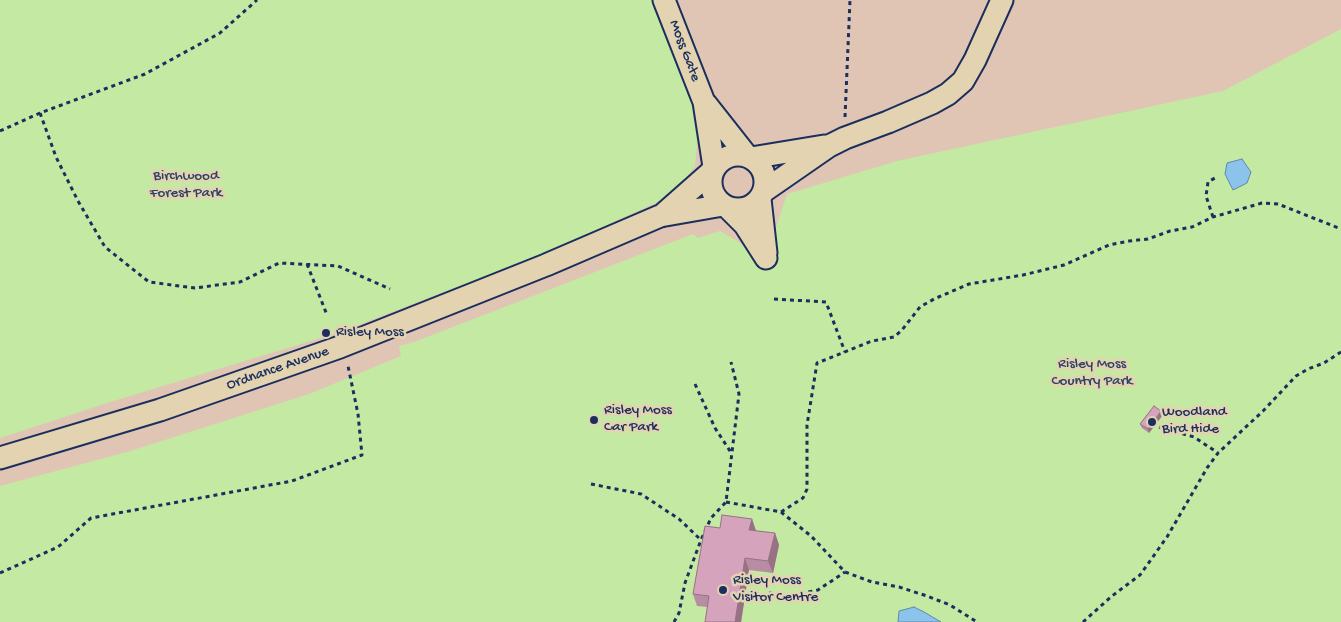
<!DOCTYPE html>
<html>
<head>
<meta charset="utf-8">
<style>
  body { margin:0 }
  canvas { display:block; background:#e0c5b4 }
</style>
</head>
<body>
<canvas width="1341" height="622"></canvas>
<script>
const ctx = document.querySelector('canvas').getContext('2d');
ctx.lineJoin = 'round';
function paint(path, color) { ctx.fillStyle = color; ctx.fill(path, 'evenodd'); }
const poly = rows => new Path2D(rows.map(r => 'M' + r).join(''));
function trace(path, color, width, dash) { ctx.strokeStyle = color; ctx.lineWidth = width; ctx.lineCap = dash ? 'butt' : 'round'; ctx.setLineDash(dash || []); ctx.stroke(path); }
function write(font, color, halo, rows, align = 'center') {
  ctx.font = font + ' "Gochi Hand",sans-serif'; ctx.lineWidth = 5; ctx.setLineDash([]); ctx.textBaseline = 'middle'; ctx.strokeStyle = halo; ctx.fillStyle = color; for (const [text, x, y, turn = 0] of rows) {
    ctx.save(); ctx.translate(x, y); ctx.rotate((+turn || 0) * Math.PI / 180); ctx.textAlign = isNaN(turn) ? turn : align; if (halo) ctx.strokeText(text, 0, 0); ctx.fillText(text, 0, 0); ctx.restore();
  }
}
paint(poly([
  [0,0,652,0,699,121,695,166,673,195,550,251,340,332,107,403,0,438],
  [1341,29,1341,622,0,622,0,486,127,452,309,394,401,356,399,346,414,342,693,234,698,238,720,231,766,258,787,194,897,161,1223,91]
]), '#c4e9a3');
const water = poly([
  [1242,159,1251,172,1247,183,1233,190,1225,174,1227,163,1242,159],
  [914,607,924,612,941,622,898,622,899,611,914,607]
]);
paint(water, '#8cc3ea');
trace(water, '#5f88b2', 1);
const minor = poly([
  [664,0,704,102,714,167],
  [706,104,747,156],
  '711 182a27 27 0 1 1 54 0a27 27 0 1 1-54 0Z',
  [751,158,824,146],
  [764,191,829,146,845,138,888,122,932,103,948,94,963,81,975,60,1002,0],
  [760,199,766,253],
  [727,207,745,225,766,258],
  [661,216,712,171],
  [0,458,160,410,340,347,546,265,660,216,723,205]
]);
trace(minor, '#1b2f5e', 25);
trace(poly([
  [40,113,56,157,78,201,105,247,149,282,195,288,240,282,279,263,338,266,390,289],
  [845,117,850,0],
  [0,131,40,113,145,74,220,33,257,0],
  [1213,217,1206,196,1208,182,1215,178],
  [307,264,327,315],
  [774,299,826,302,845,352],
  [695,384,715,428,732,454],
  [1159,427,1194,437,1218,453],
  [591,484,641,494,679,519,701,540],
  [726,502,781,512,803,498,807,489,807,425,817,363,872,341,894,337,902,330,920,307,934,299,969,284,1023,275,1064,265,1109,245,1129,241,1148,239,1170,231,1192,227,1213,217,1262,203,1278,204,1341,229],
  [781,512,811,536,845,572,872,582,899,587,927,596,950,605,977,622],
  [0,573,58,547,91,518,292,481,362,455,358,414,348,366],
  [769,593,789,596,818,590,845,572],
  [674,622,679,613,685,583,701,540,711,518,726,502,739,394,731,362],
  [1083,622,1112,596,1140,575,1167,537,1207,468,1218,453,1263,411,1296,376,1308,369,1324,363,1341,352]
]), '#1b2f5e', 3, [4, 4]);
trace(minor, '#e4d3b0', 21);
paint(poly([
  [1162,416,1149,433,1142,428,1140,424],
  [752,519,756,531,775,533,779,545,773,573,749,570,741,622,706,622,708,607,697,606,693,594]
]), '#b88ca3');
paint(poly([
  [1161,411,1162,416,1149,433,1148,429],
  [752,519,756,531,749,530],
  [775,533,779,545,773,573,768,561],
  [745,558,749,570,741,622,735,622]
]), '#967284');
const building = poly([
  [1154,406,1161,411,1148,429,1140,424,1154,406],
  [722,515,752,519,749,530,775,533,768,561,745,558,735,622,705,622,709,596,693,594,705,526,720,528,722,515]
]);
paint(building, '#d6a3bd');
trace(building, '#967284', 1);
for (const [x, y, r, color] of [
  [326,333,5,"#1b2f5e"],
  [594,420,5,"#1b2f5e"],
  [1152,422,5,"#1b2f5e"],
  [723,590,5,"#1b2f5e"]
]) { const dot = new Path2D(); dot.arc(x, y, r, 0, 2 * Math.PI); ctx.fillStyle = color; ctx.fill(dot); trace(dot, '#e4d3b0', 2); }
write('15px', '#1b2f5e', '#e4d3b0', [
  ["Moss Gate",684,51,69],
  ["Ordnance Avenue",278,369,-19]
]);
write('15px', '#2c4265', '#e4d3b0', [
  ["Birchwood",186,177],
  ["Forest Park",186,194],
  ["Risley Moss",1092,365],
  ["Country Park",1092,382]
]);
write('15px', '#1b2f5e', '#e4d3b0', [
  ["Risley Moss",336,333],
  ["Risley Moss",604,411],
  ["Car Park",604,428],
  ["Woodland",1162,413],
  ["Bird Hide",1162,430],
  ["Risley Moss",733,581],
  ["Visitor Centre",733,598]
], 'left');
</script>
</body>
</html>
